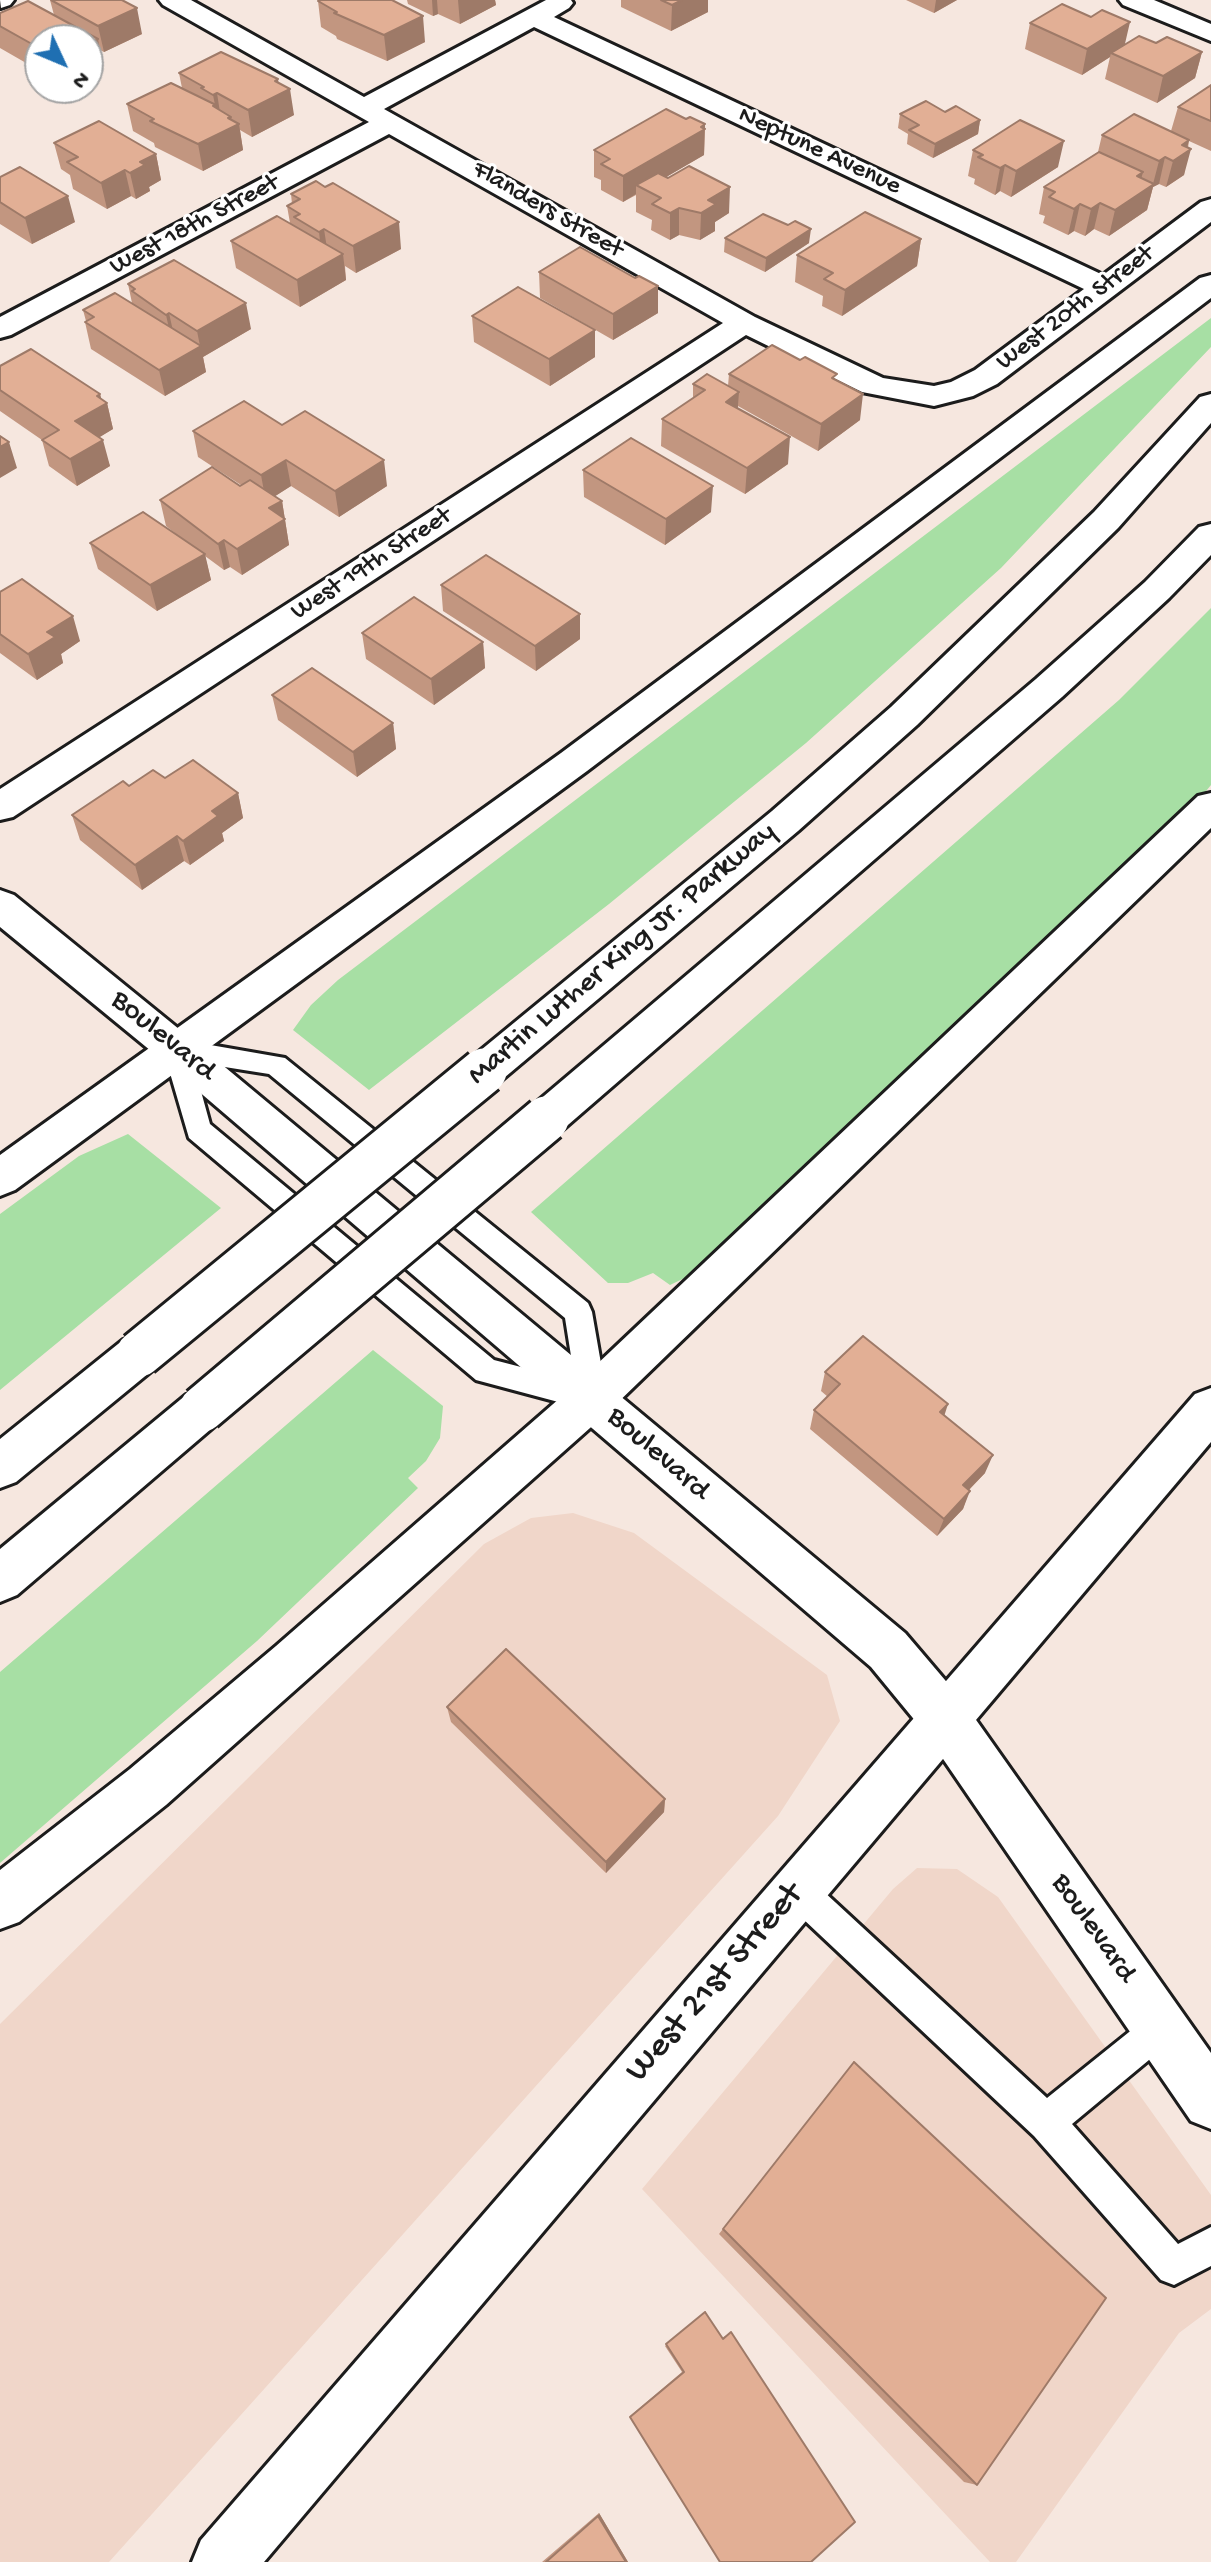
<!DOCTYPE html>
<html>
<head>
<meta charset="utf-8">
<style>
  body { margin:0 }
  #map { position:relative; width:1211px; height:2562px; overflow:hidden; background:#f6e7df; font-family:"Gochi Hand",sans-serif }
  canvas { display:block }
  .north { position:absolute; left:24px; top:24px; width:80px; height:80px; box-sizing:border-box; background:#fff; border:2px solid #a4a4a4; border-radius:50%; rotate:134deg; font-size:22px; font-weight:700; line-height:32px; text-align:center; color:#1c1c1c }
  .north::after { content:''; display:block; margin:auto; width:28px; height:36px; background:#1f6fb2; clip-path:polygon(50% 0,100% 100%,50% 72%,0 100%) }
</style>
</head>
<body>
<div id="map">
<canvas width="1211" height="2562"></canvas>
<div class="north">N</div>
</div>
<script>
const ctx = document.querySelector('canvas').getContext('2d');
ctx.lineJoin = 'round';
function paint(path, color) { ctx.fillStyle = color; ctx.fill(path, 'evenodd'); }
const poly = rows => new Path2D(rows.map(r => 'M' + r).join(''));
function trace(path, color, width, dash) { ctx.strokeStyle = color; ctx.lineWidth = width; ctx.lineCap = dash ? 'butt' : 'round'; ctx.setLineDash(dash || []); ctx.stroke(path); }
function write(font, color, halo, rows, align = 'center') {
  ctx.font = font + ' "Gochi Hand",sans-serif'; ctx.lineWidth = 6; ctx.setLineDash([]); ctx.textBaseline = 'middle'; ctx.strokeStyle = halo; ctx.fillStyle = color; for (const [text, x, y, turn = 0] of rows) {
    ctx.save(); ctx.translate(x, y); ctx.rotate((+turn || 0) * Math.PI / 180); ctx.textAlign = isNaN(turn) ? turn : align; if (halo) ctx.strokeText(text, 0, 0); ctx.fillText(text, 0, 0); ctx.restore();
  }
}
paint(poly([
  [573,1513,634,1533,827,1675,840,1721,778,1816,109,2562,0,2562,0,2024,484,1544,531,1518],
  [917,1868,957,1869,998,1897,1211,2195,1211,2309,1179,2333,1016,2562,990,2562,642,2189,893,1889]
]), '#f0d6c9');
paint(poly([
  [1211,318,1211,347,1001,568,806,743,609,904,369,1090,293,1030,311,1005,338,980],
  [1211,608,1211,785,1188,813,693,1274,670,1285,653,1273,628,1283,608,1283,531,1212,1119,700],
  [128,1134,221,1208,0,1390,0,1214,79,1156],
  [373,1350,443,1406,440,1438,426,1461,408,1478,418,1488,257,1641,0,1863,0,1672]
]), '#a7dfa4');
const service = poly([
  [176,1039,285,1058,588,1303,592,1312,607,1398,602,1407,592,1411,476,1380,189,1138,163,1049,167,1042,176,1039],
  [193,1062,269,1074,565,1318,575,1381,494,1360,210,1124,193,1062],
  [797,1873,809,1878,1047,2098,1149,2016,1161,2011,1173,2016,1178,2028,1173,2040,1072,2124,1178,2244,1211,2227,1211,2266,1174,2285,1161,2280,1034,2136,785,1902,780,1890,785,1878,797,1873]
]);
const minor = poly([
  [0,0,14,0,10,5,1,8,0,0],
  [159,0,191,0,364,97,546,0,571,0,573,3,569,8,554,17,1103,275,1201,202,1211,199,1211,222,997,384,973,396,934,406,862,392,746,335,13,817,0,820,0,789,723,323,389,134,11,335,0,338,0,317,369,122,163,5,159,0],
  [534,27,1084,289,975,370,951,382,934,386,883,378,755,317,384,109,534,27],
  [1119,0,1154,0,1211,24,1211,41,1123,5,1119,0]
]);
const tertiary = poly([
  [1211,1388,1211,1442,264,2562,192,2562,201,2540,1195,1394,1211,1388]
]);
const secondary = poly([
  [0,890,14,895,190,1038,905,1633,962,1700,1211,2053,1211,2129,1191,2121,926,1734,871,1667,162,1060,0,927,0,890]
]);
const motorway = poly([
  [1211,275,1211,298,587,771,15,1190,0,1196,0,1155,561,753,1200,278,1211,275],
  [1211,394,1211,423,1118,528,917,725,798,831,498,1083,484,1087,470,1083,464,1071,470,1059,772,811,891,707,1094,512,1200,397,1211,394],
  [1211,524,1211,555,1169,598,1062,697,561,1131,546,1136,531,1131,525,1119,531,1107,1036,679,1145,582,1199,527,1211,524],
  [1211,793,1211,828,608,1412,166,1805,19,1922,0,1929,0,1870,130,1769,276,1646,576,1384,1198,796,1211,793],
  [139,1334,155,1340,162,1354,155,1368,16,1482,0,1488,0,1439,123,1340,139,1334],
  [202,1389,218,1395,225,1409,218,1423,17,1595,0,1602,0,1549,186,1395,202,1389]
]);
trace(service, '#1c1c1c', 6);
trace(minor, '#1c1c1c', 6);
trace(tertiary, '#1c1c1c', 6);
trace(secondary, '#1c1c1c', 6);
trace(motorway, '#1c1c1c', 6);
paint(service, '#fff');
paint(minor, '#fff');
paint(tertiary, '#fff');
paint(secondary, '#fff');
paint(motorway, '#fff');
const motorwayBridge = poly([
  [139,1354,484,1071],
  [202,1409,546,1119]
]);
trace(motorwayBridge, '#1c1c1c', 51, []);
trace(motorwayBridge, '#fff', 45);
paint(poly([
  [50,0,142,34,104,52,100,50,103,65,88,72,88,40,40,40,40,71,0,48,0,13,54,15],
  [407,0,495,0,496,5,460,24,438,14,433,16,408,4],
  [621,0,708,0,708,12,671,31,621,7],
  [906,0,957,0,934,13],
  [318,1,425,42,387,61,337,39,336,36,321,27],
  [1030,23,1125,45,1156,43,1202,52,1195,78,1157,103,1105,79,1110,57,1082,75,1025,49],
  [179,73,278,83,294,115,252,137,240,130,243,150,203,171,155,147,154,143,133,131,127,104,182,88],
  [1211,85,1211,151,1189,141,1184,175,1166,187,1159,184,1153,187,1147,210,1109,236,1094,229,1085,236,1074,231,1068,235,1043,223,1045,216,1039,214,1044,187,1098,152,1102,135,1171,131,1178,107],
  [945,112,980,120,978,134,933,158,907,144,908,134,898,128,900,114],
  [686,119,705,124,704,155,666,177,729,213,715,222,715,231,700,240,679,235,670,240,651,230,652,220,636,212,636,195,623,202,601,190,601,180,594,177,594,150],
  [54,143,156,154,161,180,149,187,150,191,136,199,131,196,107,209,73,189,70,175,61,169],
  [973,150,1058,167,1011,197,1000,191,995,195,974,184,975,179,968,176],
  [0,177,75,222,32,244,0,224],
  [291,194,401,249,356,273,345,266,346,280,300,307,236,268,231,241,290,223,287,206,292,204],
  [725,238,809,243,765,272,724,252],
  [921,239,917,266,842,316,822,306,823,296,795,282,797,255],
  [539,272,635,278,658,286,658,313,613,340,540,298],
  [128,284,251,329,203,357,206,372,165,396,91,349,85,322,86,321,83,310,132,303],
  [472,316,595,330,595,357,550,386,474,342],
  [0,366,100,394,101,399,107,403,113,429,99,437,110,466,77,486,49,466,42,440,0,411],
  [729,374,836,380,860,420,818,451,738,406,738,408,788,464,745,494,661,446,662,419,693,399,693,384,728,386],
  [282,425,387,486,339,517,291,486,275,496,282,501,289,545,242,575,230,567,224,570,205,556,211,580,157,611,98,569,90,543,185,541,166,526,160,500,241,485,198,457,193,431],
  [583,470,711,512,665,545,584,497],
  [441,585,580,614,580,639,536,671,443,611],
  [0,592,80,641,61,654,63,663,37,680,0,653],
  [362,633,483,642,485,668,434,705,366,659],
  [272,695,393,723,396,749,357,777,278,720],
  [165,778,238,793,243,818,222,833,224,841,190,865,184,861,142,890,80,840,72,815,129,786],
  [825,1372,944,1416,985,1473,969,1490,963,1509,937,1536,810,1429,814,1410,828,1397,821,1391],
  [447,1707,665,1799,664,1812,606,1873,451,1722],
  [854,2062,977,2485,964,2482,719,2234],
  [705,2312,722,2338,731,2332,720,2562,630,2416,682,2372,665,2346],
  [599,2513,628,2562,542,2562]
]), '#c29680');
paint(poly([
  [432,0,437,0,438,14,433,16],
  [458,0,495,0,496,5,460,24],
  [682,0,708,0,708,12,671,31,672,5],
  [936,0,957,0,934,13],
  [137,8,142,34,104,52,98,26],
  [423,16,425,42,387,61,384,35],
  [1130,22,1124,48,1111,53,1110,57,1082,75,1087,49],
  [98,39,103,65,88,72,88,44],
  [1202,52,1195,78,1157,103,1163,76],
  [278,79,280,94,290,89,294,115,252,137,248,110,275,81],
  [217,93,221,119,213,106,215,105,213,95],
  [231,117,233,127,239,124,243,150,203,171,198,144],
  [980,120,978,134,933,158,935,144],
  [705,124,704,155,644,190,636,185,636,194,623,202,623,176],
  [1189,140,1186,152,1191,149,1184,175,1166,187,1173,161,1182,145],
  [1064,141,1058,167,1011,197,1016,171],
  [156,154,161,180,149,187,150,191,136,199,130,173,140,162],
  [1165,157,1159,184,1153,187,1147,210,1109,236,1115,210,1137,176,1143,172,1137,195,1153,184,1159,161],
  [1005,165,1000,191,995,195,1000,168],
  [125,170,131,196,107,209,101,183],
  [730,187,729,213,715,222,715,231,700,240,701,213,708,200],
  [68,196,75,222,32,244,25,218],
  [1100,203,1094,229,1085,236,1091,209],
  [1080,204,1074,231,1068,235,1074,209],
  [679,208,679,235,670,240,670,213],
  [399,222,401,249,356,273,353,246],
  [324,229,328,255,322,258,319,232],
  [811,229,809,243,765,272,766,258],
  [921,239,917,266,842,316,845,290],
  [343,254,346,280,300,307,297,280],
  [658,286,658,313,613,340,613,314],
  [246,303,251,329,203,357,206,372,165,396,159,370,200,346,197,331],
  [169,313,175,340,172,342,166,315],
  [595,330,595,357,550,386,549,359],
  [739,392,737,418,726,402],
  [100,394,103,405,107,403,113,429,82,448,75,421,97,396],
  [863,394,860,420,818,451,821,424],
  [790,437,788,464,745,494,747,468],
  [103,440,110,466,77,486,70,459],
  [9,442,17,468,0,478,0,447],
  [286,460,291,486,266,502,261,475],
  [384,460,387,486,339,517,335,491],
  [713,486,711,512,665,545,666,519],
  [282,501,289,545,242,575,237,549,269,508],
  [224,540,230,567,224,570,218,544],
  [205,554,211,580,157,611,150,585],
  [580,614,580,639,536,671,535,646],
  [73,616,80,641,61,654,63,663,37,680,28,654,47,632],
  [483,642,485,668,434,705,431,679],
  [393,723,396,749,357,777,353,752],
  [238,793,243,818,222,833,224,841,190,865,183,841,212,811],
  [177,836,184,861,142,890,135,865],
  [948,1404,942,1423,940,1412],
  [993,1455,985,1473,956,1503,963,1485],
  [970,1491,963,1509,937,1536,944,1519],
  [665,1799,664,1812,606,1873,606,1862],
  [599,2513,628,2562,626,2562,598,2516]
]), '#9e7a68');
const building = poly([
  [51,0,122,0,137,8,98,26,51,0],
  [321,0,392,0,423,16,384,35,334,13,337,12,318,1,321,0],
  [661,0,682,0,672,5,661,0],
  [28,1,98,39,88,44,88,40,40,40,40,47,39,48,0,26,0,13,28,1],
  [1062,4,1091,17,1102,10,1130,22,1087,49,1030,23,1062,4],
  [1139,36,1156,43,1167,37,1202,52,1163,76,1111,53,1139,36],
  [221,52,278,79,275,81,290,89,248,110,217,93,213,95,201,88,204,87,179,73,221,52],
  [171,83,216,105,213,106,231,117,228,118,239,124,198,144,150,121,154,119,127,104,171,83],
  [1211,85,1211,121,1178,107,1211,85],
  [926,101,945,112,956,106,980,120,935,144,909,130,919,125,900,114,926,101],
  [666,109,686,119,690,117,705,124,701,127,705,129,623,176,601,164,610,159,594,150,666,109],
  [1134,114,1189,140,1182,145,1191,149,1173,161,1165,157,1159,161,1102,135,1134,114],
  [1020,120,1064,141,1016,171,1005,165,1000,168,978,157,983,155,973,150,1020,120],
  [99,121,156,154,140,162,145,165,130,173,125,170,101,183,67,162,78,157,54,143,99,121],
  [1099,152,1143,172,1137,176,1154,184,1115,210,1100,203,1091,209,1080,204,1074,209,1049,197,1055,192,1044,187,1099,152],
  [689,166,730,187,708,200,716,204,701,213,679,208,670,213,652,204,661,198,636,185,658,173,668,178,689,166],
  [20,167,68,196,25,218,0,202,0,177,20,167],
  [316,181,325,187,333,183,399,222,353,246,324,229,319,232,294,217,300,214,287,206,300,199,291,194,316,181],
  [865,212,921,239,845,290,824,279,833,273,797,255,865,212],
  [763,214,788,225,795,221,811,229,766,258,725,238,763,214],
  [277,216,343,254,297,280,231,241,277,216],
  [580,247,635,278,639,276,658,286,613,314,539,272,580,247],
  [174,260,246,303,197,331,169,313,166,315,132,291,135,289,128,284,174,260],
  [518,287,595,330,549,359,472,316,518,287],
  [115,293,201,346,159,370,85,322,94,317,83,310,115,293],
  [772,345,800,360,805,357,837,374,832,378,863,394,821,424,729,374,772,345],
  [31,349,100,394,97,396,107,403,75,421,103,440,70,459,42,440,59,430,0,390,0,366,31,349],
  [707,374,739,392,726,402,790,437,747,468,662,419,705,390,693,384,707,374],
  [244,401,282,425,305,411,384,460,335,491,286,460,261,475,193,431,244,401],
  [0,436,9,442,0,447,0,436],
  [631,438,713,486,666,519,583,470,631,438],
  [212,467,240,486,250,480,282,501,269,508,285,519,237,549,224,540,218,544,160,500,212,467],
  [143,512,205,554,150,585,90,543,143,512],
  [486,555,580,614,535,646,441,585,486,555],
  [22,579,73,616,47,632,55,637,28,654,0,634,0,592,22,579],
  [414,597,483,642,431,679,362,633,414,597],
  [312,668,393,723,353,752,272,695,312,668],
  [193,760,238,793,212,811,218,816,183,841,177,836,135,865,72,815,123,781,129,786,153,770,165,778,193,760],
  [863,1336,948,1404,940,1412,993,1455,963,1485,970,1491,944,1519,814,1410,840,1384,825,1372,863,1336],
  [506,1649,665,1799,606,1862,447,1707,506,1649],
  [854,2062,1106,2298,977,2485,723,2229,854,2062],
  [705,2312,723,2339,731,2332,855,2522,811,2562,720,2562,630,2417,684,2372,666,2344,705,2312],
  [598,2516,626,2562,546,2562,598,2516]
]);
paint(building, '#e2af95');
trace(building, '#9e7a68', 2);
write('26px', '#1c1c1c', '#fff', [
  ["Neptune Avenue",819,152,25],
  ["Flanders Street",547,211,30],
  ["West 18th Street",195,226,-28],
  ["West 20th Street",1076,309,-37],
  ["West 19th Street",372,565,-33]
]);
write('30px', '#1c1c1c', '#fff', [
  ["Martin Luther King Jr. Parkway",623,955,-40],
  ["Boulevard",162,1037,39],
  ["Boulevard",657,1455,41],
  ["Boulevard",1092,1929,55]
]);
write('36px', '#1c1c1c', '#fff', [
  ["West 21st Street",716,1984,-49]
]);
</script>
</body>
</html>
